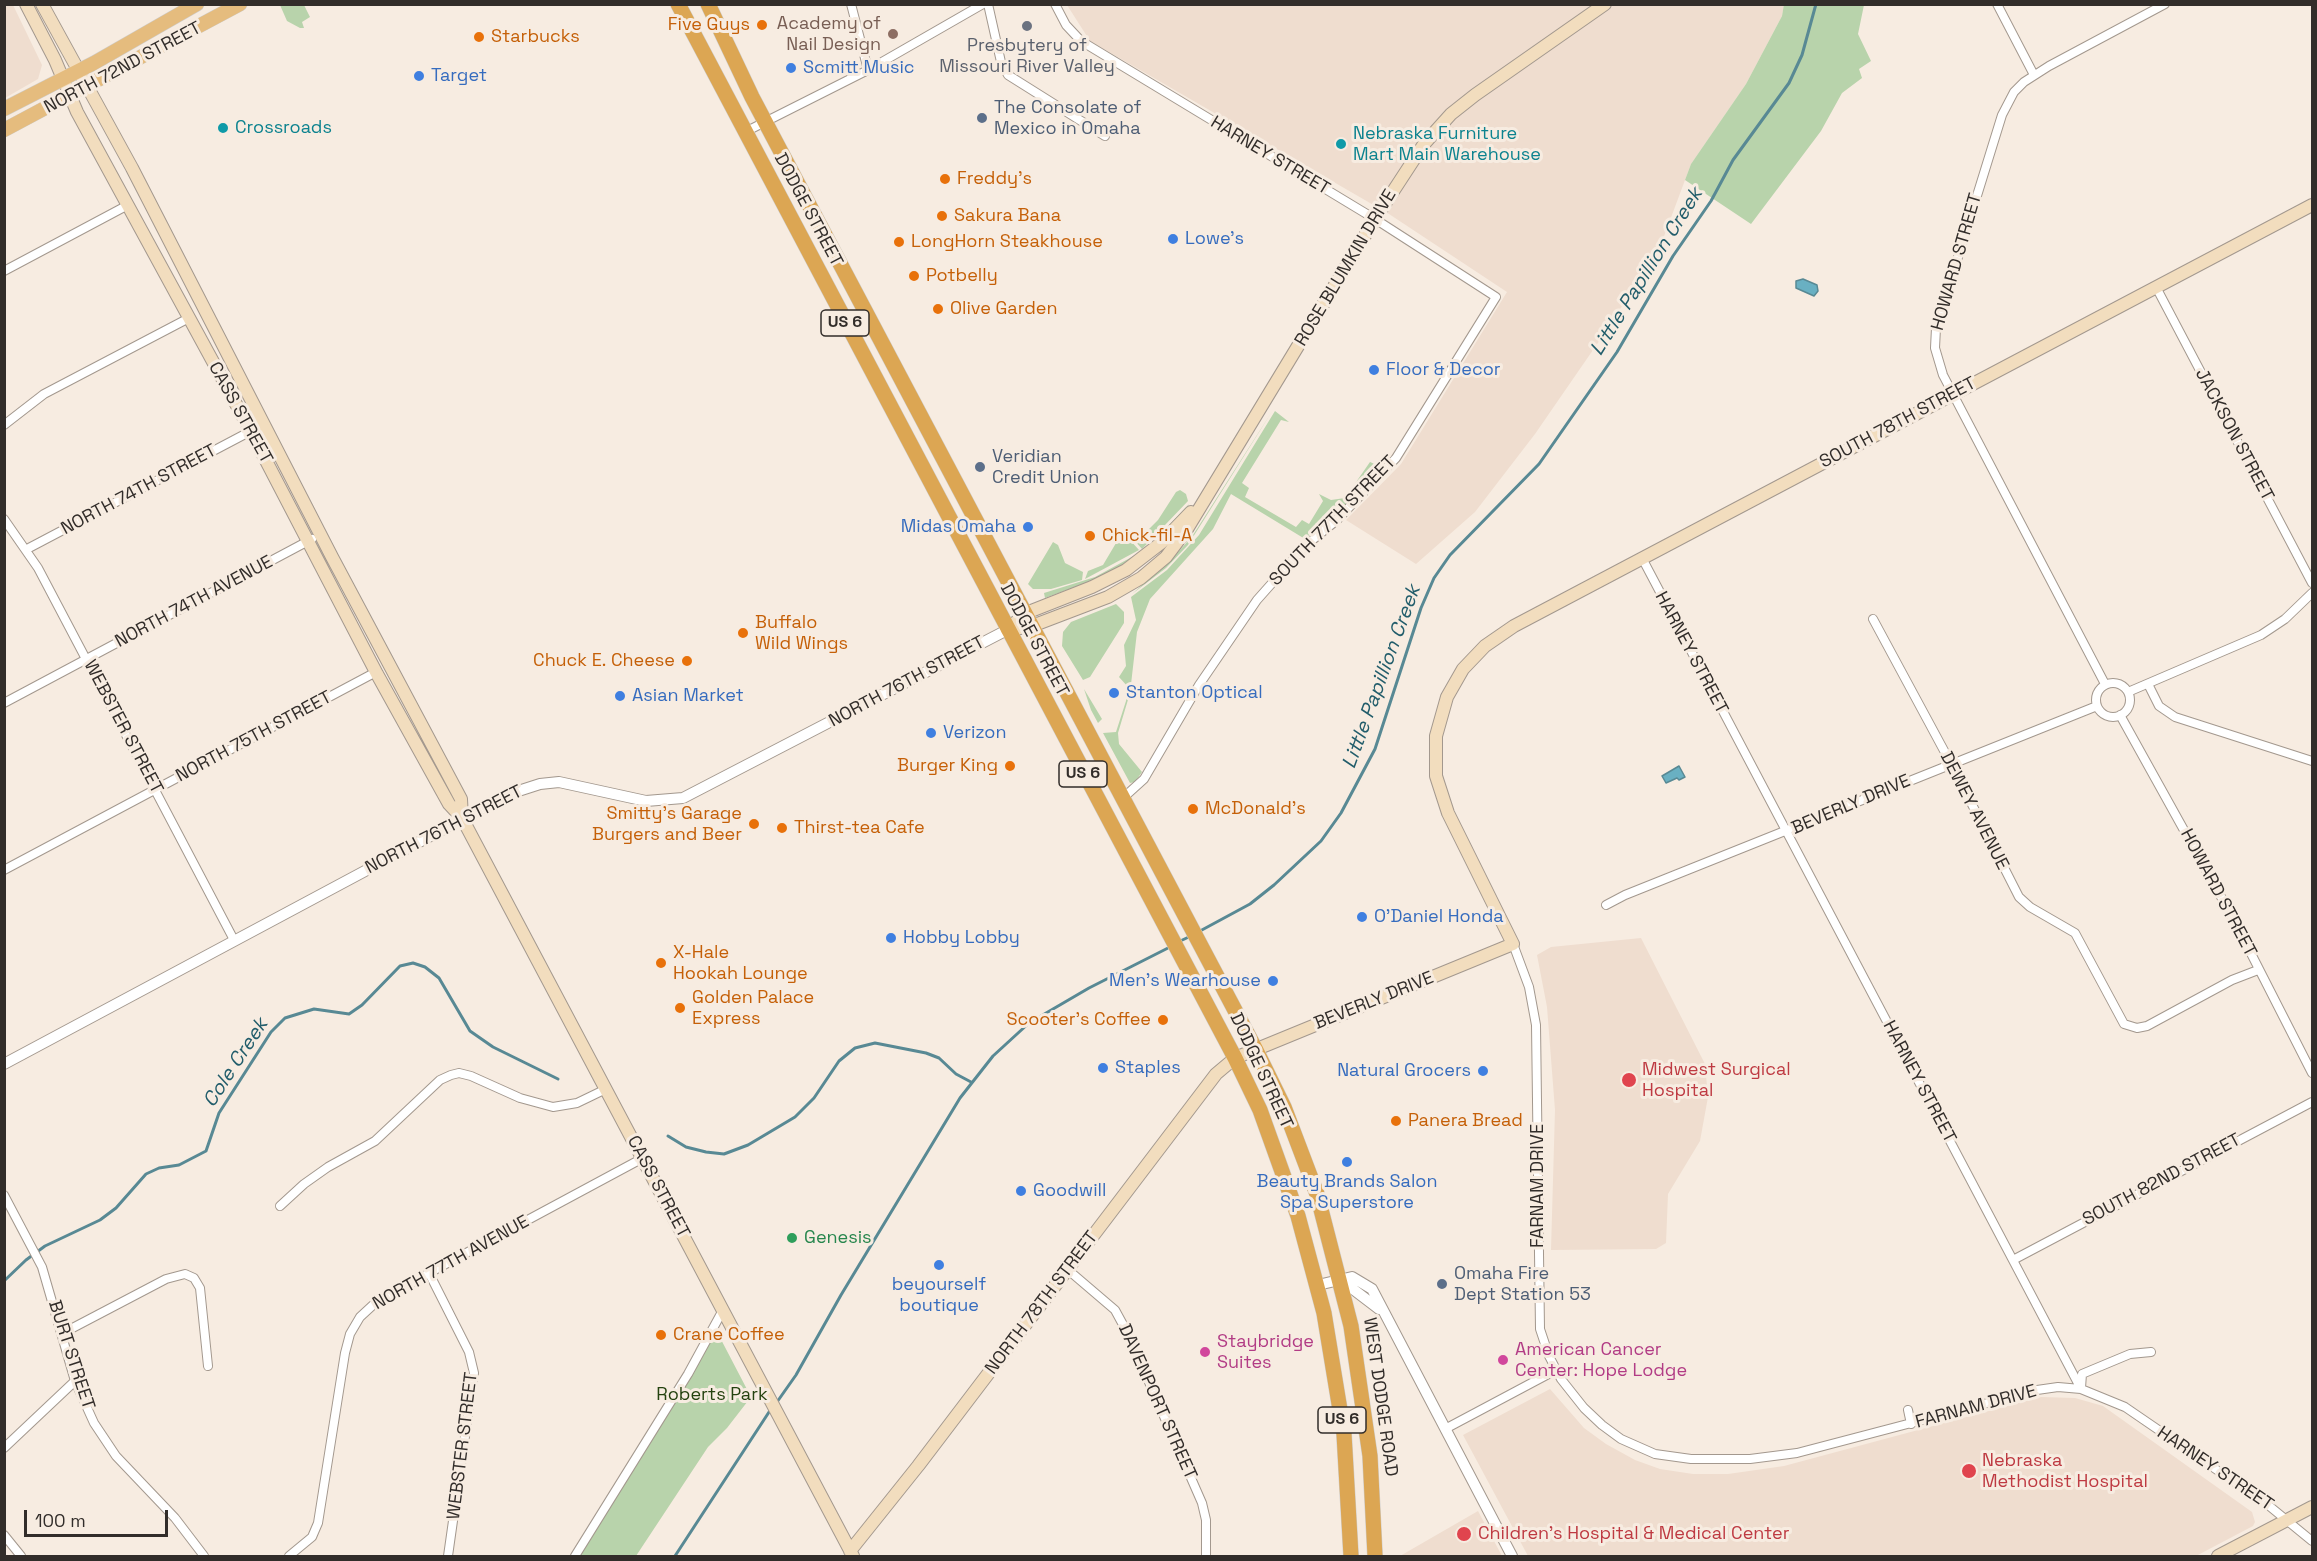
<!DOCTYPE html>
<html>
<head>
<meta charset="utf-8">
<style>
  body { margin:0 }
  #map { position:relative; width:2317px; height:1561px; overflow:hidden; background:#f7ece1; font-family:"Space Grotesk",sans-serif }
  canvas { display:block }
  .frame { position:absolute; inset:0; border:6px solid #322d2a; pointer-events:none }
  .scale { position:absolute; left:24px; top:1510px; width:144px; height:27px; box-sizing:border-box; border:3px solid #322d2a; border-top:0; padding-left:8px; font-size:18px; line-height:21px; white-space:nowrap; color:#322d2a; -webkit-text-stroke:4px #f7ece1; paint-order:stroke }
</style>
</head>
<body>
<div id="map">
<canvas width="2317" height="1561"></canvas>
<div class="frame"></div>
<div class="scale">100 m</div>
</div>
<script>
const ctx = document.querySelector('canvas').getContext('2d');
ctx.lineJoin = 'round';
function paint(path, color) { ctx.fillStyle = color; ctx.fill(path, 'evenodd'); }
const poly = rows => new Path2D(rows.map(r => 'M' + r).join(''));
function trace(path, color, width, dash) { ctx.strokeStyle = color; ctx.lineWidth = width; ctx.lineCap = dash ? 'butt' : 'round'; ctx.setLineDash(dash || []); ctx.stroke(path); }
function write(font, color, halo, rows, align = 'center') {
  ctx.font = font + ' "Space Grotesk",sans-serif'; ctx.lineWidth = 6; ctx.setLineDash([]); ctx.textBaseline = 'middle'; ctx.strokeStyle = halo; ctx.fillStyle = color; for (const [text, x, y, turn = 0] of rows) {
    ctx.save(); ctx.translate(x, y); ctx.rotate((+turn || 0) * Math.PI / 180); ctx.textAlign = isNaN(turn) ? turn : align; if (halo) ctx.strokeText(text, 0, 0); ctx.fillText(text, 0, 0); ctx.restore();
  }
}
paint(poly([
  [5,4,13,5,42,65,38,79,5,98],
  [1067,5,1784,5,1782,16,1746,84,1691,164,1663,239,1613,321,1535,434,1475,512,1416,564,1346,520,1401,464,1507,292,1389,214,1090,41],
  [1641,938,1705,1064,1708,1097,1700,1141,1668,1194,1666,1243,1656,1249,1551,1250,1555,1110,1547,1007,1537,955,1551,947],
  [1550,1389,1584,1428,1606,1444,1635,1460,1660,1469,1693,1474,1728,1474,1784,1466,2041,1397,2075,1398,2103,1406,2252,1512,2255,1522,2253,1526,2196,1556,1528,1556,1463,1435],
  [1478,1511,1502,1556,1400,1556]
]), '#efddcf');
paint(poly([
  [1784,4,1864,5,1858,34,1871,61,1859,69,1862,78,1842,93,1821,131,1751,224,1685,180,1691,164,1746,84,1782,16],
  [280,5,304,5,310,17,302,22,304,28,300,28,287,21],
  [1273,410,1188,545,1166,568,1132,594,1174,557,1193,535],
  [1275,411,1289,422,1281,420,1242,483,1249,488,1245,497,1296,527,1302,520,1309,524,1323,501,1319,494,1331,500,1345,498,1370,462,1379,466,1380,471,1343,508,1305,539,1231,494,1213,529,1150,599,1137,632,1130,693,1118,733,1119,744,1142,772,1135,782,1130,783,1103,733,1116,732,1126,701,1128,687,1119,677,1126,666,1124,645,1136,620,1131,597,1167,570,1199,535],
  [1180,490,1186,494,1188,501,1142,549,1134,540,1121,536,1126,531,1131,536,1149,529,1158,520,1176,492],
  [1189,504,1178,521,1130,562,1096,579,1045,598,1044,593,1095,577,1141,552,1157,538],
  [1119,538,1130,540,1139,550,1085,579,1088,571,1103,565],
  [1053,542,1058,545,1065,563,1083,572,1082,580,1051,589,1033,589,1028,584],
  [1116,604,1124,612,1124,623,1090,677,1083,680,1062,646,1063,632,1071,622],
  [1084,689,1102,719,1098,723,1091,710],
  [715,1328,751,1397,727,1428,708,1447,636,1556,575,1556]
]), '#b8d3ab');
const water = poly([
  [1803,279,1817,285,1818,291,1814,296,1796,288,1796,281,1803,279],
  [1679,766,1685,777,1679,780,1677,778,1666,783,1662,776,1679,766]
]);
paint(water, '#69b0c2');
trace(water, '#588994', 1.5);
trace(poly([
  [1200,931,1250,904,1274,885,1321,841,1341,813,1375,749,1421,608,1434,578,1450,555,1539,464,1617,352,1673,256,1711,201,1733,160,1789,83,1802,55,1816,4],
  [1178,942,1191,936],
  [668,1136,686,1147,706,1152,724,1154,748,1145,795,1117,814,1098,839,1061,855,1048,875,1043,926,1053,939,1058,956,1074,971,1082],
  [4,1281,26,1260,45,1246,100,1220,116,1208,146,1174,159,1168,179,1165,206,1151,219,1113,271,1032,285,1018,314,1009,349,1014,362,1005,400,966,413,963,425,967,439,978,470,1031,493,1047,558,1079],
  [777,1402,796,1375,841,1295,960,1098,993,1056,1029,1023,1089,988,1170,947],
  [675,1556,771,1409]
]), '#588994', 3);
const minor = poly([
  [851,4,868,70],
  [988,4,1001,62,1008,75,1105,136],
  [1055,4,1066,25,1081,41,1375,219,1496,297,1396,458,1337,520,1305,546,1257,600,1199,685,1144,779,1123,798],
  [1997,4,2034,75],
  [745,132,868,70,983,4],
  [4,271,128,205],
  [2156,287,2312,583],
  [4,425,44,394,189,318],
  [4,519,38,568,234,940],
  [27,549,251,431],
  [1642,558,2081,1389],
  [1873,619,1955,771,2019,897,2030,907,2075,933,2124,1024,2137,1028,2147,1026,2232,980,2258,970],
  '2096 700a17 17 0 1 1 34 0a17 17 0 1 1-34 0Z',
  [2105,684,1943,375,1935,348,1936,328,2002,115,2014,92,2024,82,2049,66,2165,4],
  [2148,684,2159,706,2175,717,2312,761],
  [2128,692,2261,635,2285,619,2312,593],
  [4,703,312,539],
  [2120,715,2235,922,2312,1073],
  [4,870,376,672],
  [1606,905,1625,895,2097,706],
  [1513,944,1529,987,1536,1025,1540,1329,1549,1356,1561,1379,1584,1408,1602,1425,1621,1439,1655,1454,1691,1459,1750,1459,1797,1453,2037,1390,2058,1387,2081,1389,2125,1407,2268,1505,2312,1541],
  [4,1195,42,1267,75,1381,94,1423,116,1456,175,1518,204,1556],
  [280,1206,304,1184,328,1167,375,1141,440,1080,451,1075,459,1073,471,1076,520,1098,553,1107,577,1103,606,1089],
  [2013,1260,2312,1102],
  [1067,1269,1115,1310,1127,1332,1202,1503,1206,1520,1206,1556],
  [429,1273,469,1352,474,1373,448,1556],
  [63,1333,166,1279,185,1274,194,1278,200,1288,208,1366],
  [2081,1388,2082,1374,2130,1354,2151,1352],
  [1908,1410,1911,1424],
  [1445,1429,1556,1370],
  [4,1448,75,1381],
  [4,1535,21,1556],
  [289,1556,312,1537,318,1523,345,1353,350,1334,360,1317,373,1305,429,1273,643,1158],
  [575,1556,688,1374,723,1310]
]);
const tertiary = poly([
  [4,1064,509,794,540,784,559,782,646,801,683,798,1007,630],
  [1341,1280,1379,1309],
  [1318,1285,1352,1277,1372,1289,1512,1556]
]);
const secondary = poly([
  [26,4,55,60,77,112,248,426,377,674,449,804,462,818,853,1556],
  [42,4,132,168,332,557,461,799,462,818],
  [1007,630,1032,626,1108,597,1141,578,1166,557,1187,529,1375,219,1424,144,1451,114,1475,95,1605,4],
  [1007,630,1026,613,1092,587,1126,570,1161,543,1191,512],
  [850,1551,918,1466,1216,1074,1235,1058,1513,944,1448,813,1436,776,1436,736,1447,697,1463,669,1485,646,1514,626,2312,205],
  [2218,1556,2312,1507]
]);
const primary = poly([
  [4,109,94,63,197,4],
  [4,130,240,4]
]);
const trunk = poly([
  [678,4,1235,1058,1260,1110,1298,1216,1324,1313,1344,1434,1351,1556],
  [708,4,752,97,1256,1050,1284,1107,1317,1194,1351,1326,1370,1456,1375,1556]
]);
trace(minor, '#a3988e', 10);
trace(tertiary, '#a3988e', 12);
trace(secondary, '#a3988e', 14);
trace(primary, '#cecdcc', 15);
trace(trunk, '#cecdcc', 16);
trace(minor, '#fff', 8);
trace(tertiary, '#fff', 10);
trace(secondary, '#f2ddbe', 12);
trace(primary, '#e5bc7e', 14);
trace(trunk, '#dca653', 15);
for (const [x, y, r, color] of [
  [762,25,6,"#e8710a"],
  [1027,26,6,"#6b7280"],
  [893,34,6,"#8d6e63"],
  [479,37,6,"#e8710a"],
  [791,68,6,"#3f7fe0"],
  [419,76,6,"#3f7fe0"],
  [982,118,6,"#5c6f8a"],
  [223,128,6,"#0f9aa8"],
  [1341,144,6,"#0f9aa8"],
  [945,179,6,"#e8710a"],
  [942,216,6,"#e8710a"],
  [1173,239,6,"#3f7fe0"],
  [899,242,6,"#e8710a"],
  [914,276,6,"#e8710a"],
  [938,309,6,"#e8710a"],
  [1374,370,6,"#3f7fe0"],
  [980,467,6,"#5c6f8a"],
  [1028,527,6,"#3f7fe0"],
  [1090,536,6,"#e8710a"],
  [743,633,6,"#e8710a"],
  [687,661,6,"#e8710a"],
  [1114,693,6,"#3f7fe0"],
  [620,696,6,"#3f7fe0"],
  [931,733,6,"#3f7fe0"],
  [1010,766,6,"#e8710a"],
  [1193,809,6,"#e8710a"],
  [754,824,6,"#e8710a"],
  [782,828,6,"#e8710a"],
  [1362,917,6,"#3f7fe0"],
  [891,938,6,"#3f7fe0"],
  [661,963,6,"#e8710a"],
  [1273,981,6,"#3f7fe0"],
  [680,1008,6,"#e8710a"],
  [1163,1020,6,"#e8710a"],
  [1103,1068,6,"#3f7fe0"],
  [1483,1071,6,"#3f7fe0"],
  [1629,1080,8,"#e0444e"],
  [1396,1121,6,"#e8710a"],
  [1347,1162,6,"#3f7fe0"],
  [1021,1191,6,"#3f7fe0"],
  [792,1238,6,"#2e9e5b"],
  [939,1265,6,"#3f7fe0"],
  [1442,1284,6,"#5c6f8a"],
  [661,1335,6,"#e8710a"],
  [1205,1352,6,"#d1479c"],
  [1503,1360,6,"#d1479c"],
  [1969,1471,8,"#e0444e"],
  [1464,1534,8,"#e0444e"]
]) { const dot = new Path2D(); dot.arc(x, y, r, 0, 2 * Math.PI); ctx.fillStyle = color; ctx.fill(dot); trace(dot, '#f7ece1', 2); }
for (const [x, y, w] of [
  [845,323,48],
  [1083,774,48],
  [1342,1420,48]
]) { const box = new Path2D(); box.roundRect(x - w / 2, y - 13, w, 26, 4.5); ctx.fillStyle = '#f7ece1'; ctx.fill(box); trace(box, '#322d2a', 1.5); }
write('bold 16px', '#322d2a', null, [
  ["US 6",845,323],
  ["US 6",1083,774],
  ["US 6",1342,1420]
]);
write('18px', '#785e54', '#f7ece1', [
  ["Academy of",881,24],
  ["Nail Design",881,45]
], 'right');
write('18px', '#c56008', '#f7ece1', [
  ["Five Guys",750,25,"right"],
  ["Starbucks",491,37],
  ["Freddy's",957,179],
  ["Sakura Bana",954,216],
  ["LongHorn Steakhouse",911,242],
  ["Potbelly",926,276],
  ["Olive Garden",950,309],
  ["Chick-fil-A",1102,536],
  ["Buffalo",755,623],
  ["Wild Wings",755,644],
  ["Chuck E. Cheese",675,661,"right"],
  ["Burger King",998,766,"right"],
  ["McDonald's",1205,809],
  ["Smitty's Garage",742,814,"right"],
  ["Burgers and Beer",742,835,"right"],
  ["Thirst-tea Cafe",794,828],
  ["X-Hale",673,953],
  ["Hookah Lounge",673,974],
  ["Golden Palace",692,998],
  ["Express",692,1019],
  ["Scooter's Coffee",1151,1020,"right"],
  ["Panera Bread",1408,1121],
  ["Crane Coffee",673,1335]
], 'left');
write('18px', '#5b616d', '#f7ece1', [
  ["Presbytery of",1027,46],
  ["Missouri River Valley",1027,67]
]);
write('18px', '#322d2a', '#f7ece1', [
  ["NORTH 72ND STREET",123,68,-28],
  ["HARNEY STREET",1270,156,31],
  ["DODGE STREET",808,210,62],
  ["HOWARD STREET",1957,262,-74],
  ["ROSE BLUMKIN DRIVE",1346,268,-59],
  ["CASS STREET",240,413,61],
  ["SOUTH 78TH STREET",1898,423,-28],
  ["JACKSON STREET",2234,435,62],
  ["NORTH 74TH STREET",139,490,-28],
  ["SOUTH 77TH STREET",1333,521,-46],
  ["NORTH 74TH AVENUE",194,602,-28],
  ["DODGE STREET",1034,640,62],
  ["HARNEY STREET",1691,653,62],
  ["NORTH 76TH STREET",907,682,-28],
  ["WEBSTER STREET",123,727,62],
  ["NORTH 75TH STREET",254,737,-28],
  ["BEVERLY DRIVE",1851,805,-23],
  ["DEWEY AVENUE",1974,811,63],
  ["NORTH 76TH STREET",444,830,-27],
  ["HOWARD STREET",2218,893,62],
  ["BEVERLY DRIVE",1374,1001,-22],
  ["DODGE STREET",1261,1071,65],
  ["HARNEY STREET",1919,1082,62],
  ["SOUTH 82ND STREET",2162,1180,-28],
  ["FARNAM DRIVE",1538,1186,-90],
  ["CASS STREET",658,1187,62],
  ["NORTH 77TH AVENUE",451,1263,-29],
  ["NORTH 78TH STREET",1042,1303,-53],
  ["BURT STREET",71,1355,72],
  ["WEST DODGE ROAD",1380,1397,82],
  ["DAVENPORT STREET",1157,1402,66],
  ["FARNAM DRIVE",1976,1407,-15],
  ["WEBSTER STREET",463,1446,-83],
  ["HARNEY STREET",2215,1469,34]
]);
write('18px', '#366cbe', '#f7ece1', [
  ["Scmitt Music",803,68],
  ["Target",431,76],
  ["Lowe's",1185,239],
  ["Floor & Decor",1386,370],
  ["Midas Omaha",1016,527,"right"],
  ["Stanton Optical",1126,693],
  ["Asian Market",632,696],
  ["Verizon",943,733],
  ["O'Daniel Honda",1374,917],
  ["Hobby Lobby",903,938],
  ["Men's Wearhouse",1261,981,"right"],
  ["Staples",1115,1068],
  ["Natural Grocers",1471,1071,"right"],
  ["Beauty Brands Salon",1347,1182,"center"],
  ["Spa Superstore",1347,1203,"center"],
  ["Goodwill",1033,1191],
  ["beyourself",939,1285,"center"],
  ["boutique",939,1306,"center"]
], 'left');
write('18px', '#4e5e75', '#f7ece1', [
  ["The Consolate of",994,108],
  ["Mexico in Omaha",994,129],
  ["Veridian",992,457],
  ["Credit Union",992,478],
  ["Omaha Fire",1454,1274],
  ["Dept Station 53",1454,1295]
], 'left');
write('18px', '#0d838f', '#f7ece1', [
  ["Crossroads",235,128],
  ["Nebraska Furniture",1353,134],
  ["Mart Main Warehouse",1353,155]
], 'left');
write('18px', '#be3a42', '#f7ece1', [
  ["Midwest Surgical",1642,1070],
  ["Hospital",1642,1091],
  ["Nebraska",1982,1461],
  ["Methodist Hospital",1982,1482],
  ["Children's Hospital & Medical Center",1478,1534]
], 'left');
write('18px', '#27864d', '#f7ece1', [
  ["Genesis",804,1238]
], 'left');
write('18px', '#b23c85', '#f7ece1', [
  ["Staybridge",1217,1342],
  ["Suites",1217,1363],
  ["American Cancer",1515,1350],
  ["Center: Hope Lodge",1515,1371]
], 'left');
write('18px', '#24420f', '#f7ece1', [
  ["Roberts Park",712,1395]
]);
write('italic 20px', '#225d6b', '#f7ece1', [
  ["Little Papillion Creek",1647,272,-58],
  ["Little Papillion Creek",1382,677,-70],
  ["Cole Creek",236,1063,-57]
]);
</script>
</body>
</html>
